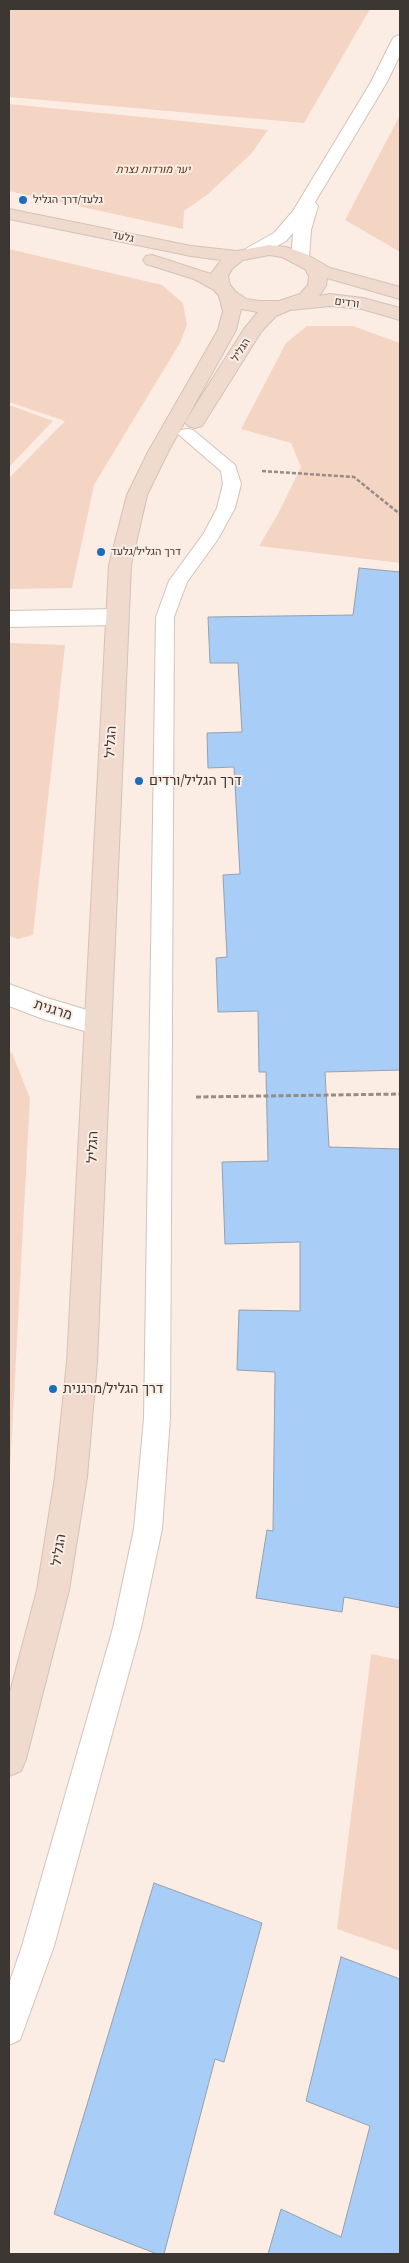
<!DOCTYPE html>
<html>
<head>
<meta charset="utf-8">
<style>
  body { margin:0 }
  #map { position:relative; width:409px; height:2263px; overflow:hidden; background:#fcede4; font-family:"Noto Serif",serif }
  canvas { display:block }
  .frame { position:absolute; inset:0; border:10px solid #3d3733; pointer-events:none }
</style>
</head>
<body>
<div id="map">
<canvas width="409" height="2263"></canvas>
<div class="frame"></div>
</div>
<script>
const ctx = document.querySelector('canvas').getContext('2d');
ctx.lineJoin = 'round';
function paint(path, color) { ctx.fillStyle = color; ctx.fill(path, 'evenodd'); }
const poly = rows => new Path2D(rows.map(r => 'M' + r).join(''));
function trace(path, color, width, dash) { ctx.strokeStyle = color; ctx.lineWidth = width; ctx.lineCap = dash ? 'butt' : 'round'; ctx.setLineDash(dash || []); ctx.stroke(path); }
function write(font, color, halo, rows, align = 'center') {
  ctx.font = font + ' "Noto Serif",Heebo,serif'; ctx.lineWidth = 4; ctx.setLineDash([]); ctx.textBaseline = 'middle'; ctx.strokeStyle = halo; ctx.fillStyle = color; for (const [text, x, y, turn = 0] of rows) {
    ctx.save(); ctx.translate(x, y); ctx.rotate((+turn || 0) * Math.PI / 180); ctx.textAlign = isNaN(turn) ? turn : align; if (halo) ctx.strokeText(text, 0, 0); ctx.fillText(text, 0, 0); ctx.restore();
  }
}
paint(poly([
  [9,9,370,9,304,123,9,97],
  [9,104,163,119,268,130,252,153,207,195,184,211,183,229,9,191],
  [400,115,400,252,345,220],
  [9,249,162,285,183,303,187,325,180,343,94,485,72,588,9,589,9,478,65,421,9,402],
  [307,326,353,326,400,343,400,563,259,546,278,514,301,467,291,443,241,429,286,343],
  [9,405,53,421,9,467],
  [9,643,65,645,33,935,18,939,9,936],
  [9,1052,12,1053,30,1098,9,1489],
  [371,1654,400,1660,400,1951,337,1929]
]), '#f4d5c3');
const building = poly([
  [359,568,400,572,400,1070,325,1072,329,1147,400,1149,400,1608,344,1597,342,1612,256,1598,267,1530,273,1531,275,1372,237,1370,239,1310,300,1311,300,1242,225,1244,222,1162,268,1161,266,1072,259,1072,258,1011,218,1012,216,958,227,957,223,875,240,874,234,767,208,768,207,733,242,732,238,663,210,663,208,617,353,615,359,568],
  [154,1883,262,1923,224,2062,215,2059,164,2254,157,2254,54,2214,154,1883],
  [341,1957,400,1979,400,2254,268,2254,281,2209,341,2237,370,2126,306,2101,341,1957]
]);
paint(building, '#a8cdf6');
trace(building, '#96a0ac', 1);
const lane = poly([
  [187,429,193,430,235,465,241,484,235,508,218,539,187,582,174,617,170,1418,162,1529,141,1628,54,1946,20,2040,9,2045,9,1984,22,1946,113,1628,134,1529,144,1418,156,617,169,581,204,533,217,508,223,484,221,471,178,434,181,430,187,429]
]);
const street = poly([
  [400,35,400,55,387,82,315,202,318,206,311,230,309,258,306,262,300,263,294,262,291,258,293,233,286,241,259,256,253,257,247,256,244,252,247,248,274,233,293,211,371,82,392,40,394,37,400,35],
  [116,609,124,612,127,617,124,622,116,625,9,627,9,611,116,609],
  [9,984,47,998,107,1016,111,1024,107,1032,98,1035,43,1019,9,1006,9,984]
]);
const secondary = poly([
  [9,209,191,246,237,251,269,245,286,247,306,254,330,268,400,287,400,299,327,278,326,286,319,296,330,294,363,298,400,308,400,320,362,309,330,306,290,310,276,316,261,332,202,426,195,428,188,426,185,422,244,329,258,312,241,309,236,330,168,452,147,495,131,565,97,1362,87,1477,69,1590,26,1759,21,1771,9,1776,9,1696,37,1590,55,1477,67,1362,109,565,127,495,148,452,218,330,223,311,219,296,214,290,194,279,146,264,143,260,146,256,152,255,211,274,221,260,191,256,9,219,9,209],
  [269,255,282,257,305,269,309,276,308,285,300,294,279,301,259,301,246,299,235,291,230,285,228,276,232,269,243,260,269,255]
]);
trace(lane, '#d2c3ba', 2);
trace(street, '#d2c3ba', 2);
trace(secondary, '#d2c3ba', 2);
trace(poly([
  [262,471,354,477,400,514]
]), '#968c85', 2.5, [4, 2]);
trace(poly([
  [196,1097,400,1094]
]), '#968c85', 3, [5, 2.5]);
paint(lane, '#fff');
paint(street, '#fff');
paint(secondary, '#efdacd');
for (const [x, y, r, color] of [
  [23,200,5,"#1b6ebd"],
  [101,552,5,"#1b6ebd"],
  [139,781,5,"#1b6ebd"],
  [53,1389,5,"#1b6ebd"]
]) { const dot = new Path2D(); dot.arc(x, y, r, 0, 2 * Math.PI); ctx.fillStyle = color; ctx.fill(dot); trace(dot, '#fcede4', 2); }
write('italic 11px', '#603212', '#fcede4', [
  ["יער מורדות נצרת",153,170]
]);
write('11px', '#3d3733', '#fcede4', [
  ["גלעד/דרך הגליל",33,200],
  ["דרך הגליל/גלעד",111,552]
], 'left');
write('11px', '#3d3733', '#fcede4', [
  ["גלעד",123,237,12],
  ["ורדים",347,303,7],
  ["הגליל",241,350,-58]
]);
write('14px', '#3d3733', '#fcede4', [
  ["הגליל",111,742,-87],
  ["מרגנית",53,1010,18],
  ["הגליל",93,1147,-88],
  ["הגליל",59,1550,-81]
]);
write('14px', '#3d3733', '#fcede4', [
  ["דרך הגליל/ורדים",149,781],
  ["דרך הגליל/מרגנית",63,1389]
], 'left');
</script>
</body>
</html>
